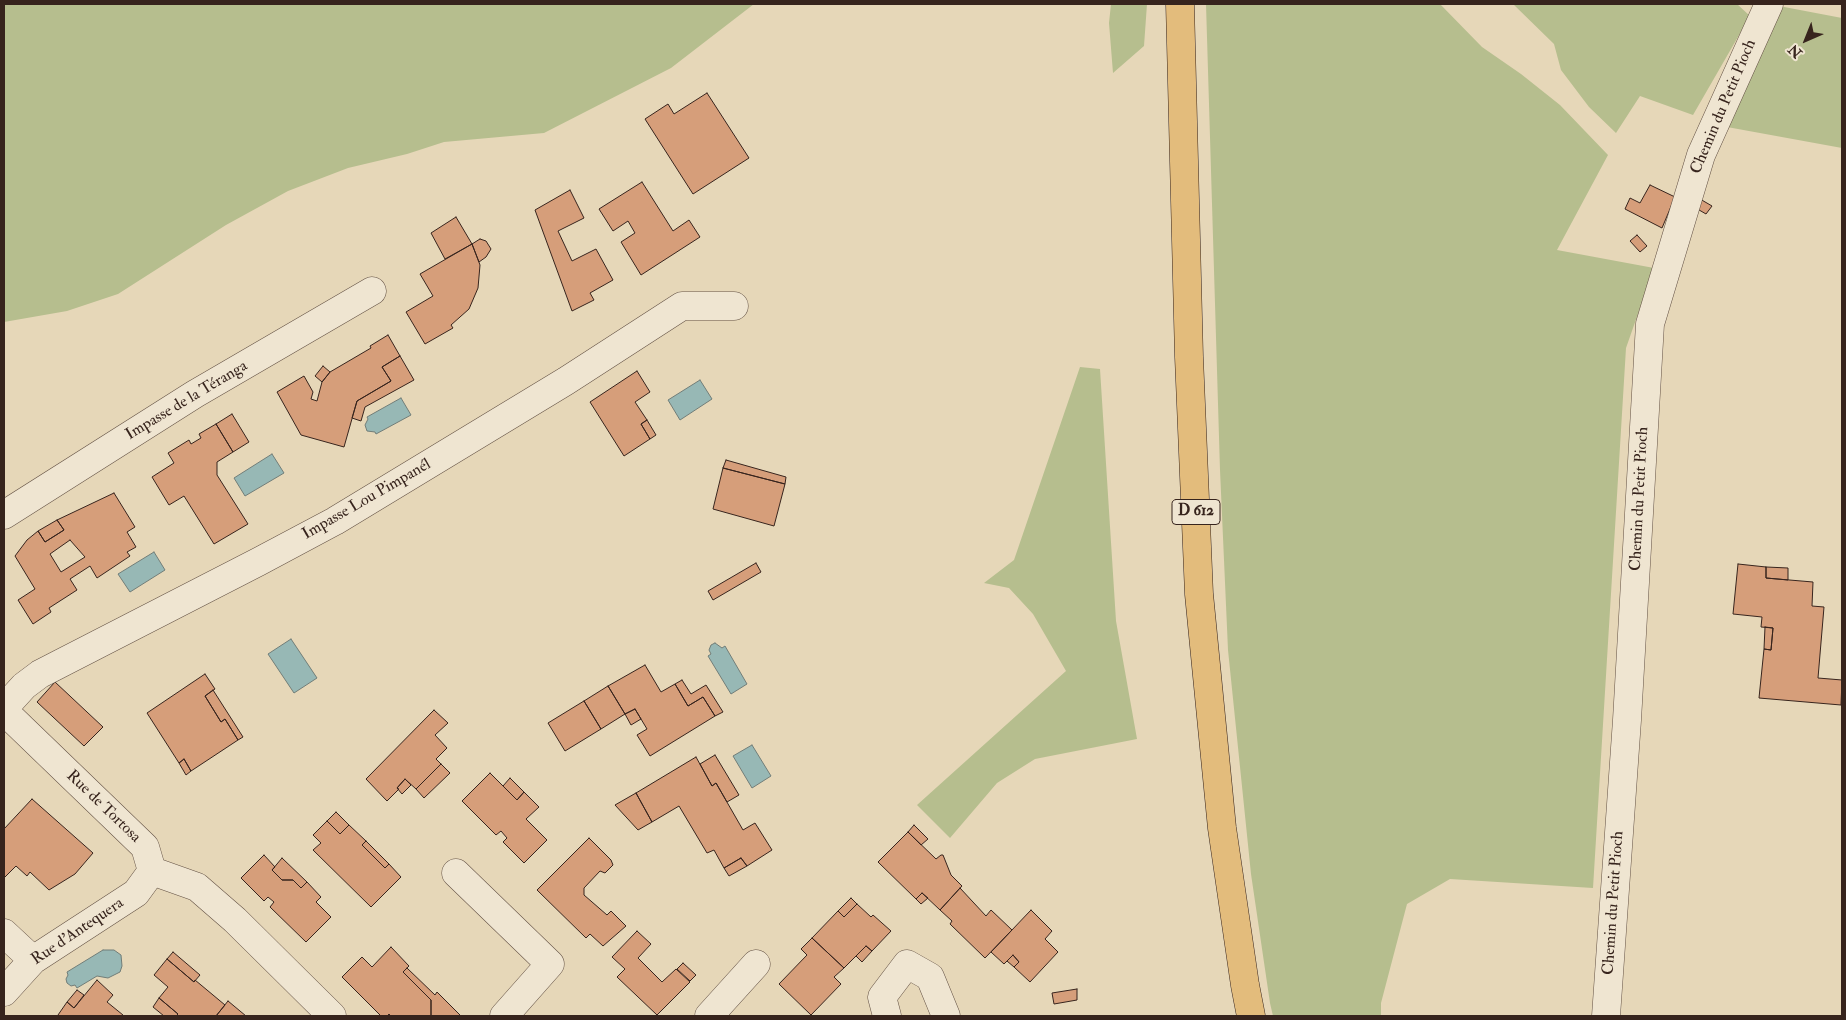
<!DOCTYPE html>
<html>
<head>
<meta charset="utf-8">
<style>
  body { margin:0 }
  #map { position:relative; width:1846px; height:1020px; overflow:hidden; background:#e6d7b8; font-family:"IM FELL Double Pica",serif }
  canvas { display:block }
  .frame { position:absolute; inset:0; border:5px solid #37241d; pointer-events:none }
  .north { position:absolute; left:1781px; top:15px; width:50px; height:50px; -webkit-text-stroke:4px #efe5d1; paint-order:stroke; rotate:224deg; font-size:14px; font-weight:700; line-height:20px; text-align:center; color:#37241d }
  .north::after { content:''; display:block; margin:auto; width:18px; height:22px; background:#37241d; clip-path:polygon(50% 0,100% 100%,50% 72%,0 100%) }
</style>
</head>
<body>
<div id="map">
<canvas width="1846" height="1020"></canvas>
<div class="frame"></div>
<div class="north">N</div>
</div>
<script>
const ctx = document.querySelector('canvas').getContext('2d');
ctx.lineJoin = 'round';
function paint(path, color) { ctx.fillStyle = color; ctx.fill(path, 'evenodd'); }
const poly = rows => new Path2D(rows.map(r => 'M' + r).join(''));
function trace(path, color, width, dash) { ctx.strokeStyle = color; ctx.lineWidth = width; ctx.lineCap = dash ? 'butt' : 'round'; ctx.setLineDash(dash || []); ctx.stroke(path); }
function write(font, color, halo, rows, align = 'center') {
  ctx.font = font + ' "IM FELL Double Pica",serif'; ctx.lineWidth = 4; ctx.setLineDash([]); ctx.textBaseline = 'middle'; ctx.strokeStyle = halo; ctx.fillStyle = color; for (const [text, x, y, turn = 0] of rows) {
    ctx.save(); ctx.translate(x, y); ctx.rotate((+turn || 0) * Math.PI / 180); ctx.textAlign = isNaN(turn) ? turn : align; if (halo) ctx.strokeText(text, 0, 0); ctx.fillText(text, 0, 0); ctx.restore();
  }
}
paint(poly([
  [4,4,754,4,671,68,544,133,444,142,407,154,348,168,288,191,226,225,118,294,67,311,4,322],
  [1111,4,1147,4,1144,46,1113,73,1109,23],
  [1206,4,1440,4,1482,47,1521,74,1560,105,1608,155,1557,250,1654,268,1626,348,1593,888,1450,879,1407,904,1381,1003,1381,1016,1273,1016,1270,1003,1251,874,1228,650,1220,470],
  [1513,4,1737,4,1750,16,1693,115,1640,96,1616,133,1589,107,1561,70,1554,44],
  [1779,6,1842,18,1842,148,1727,127],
  [1080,367,1100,369,1116,621,1137,739,1035,759,997,783,950,838,917,805,1066,671,1033,614,1009,588,984,583,1014,560]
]), '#b6be8e');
const water = poly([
  [700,380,712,399,680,420,668,400,700,380],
  [401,398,411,415,376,434,375,432,367,431,365,425,368,419,367,417,401,398],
  [272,454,284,473,245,496,234,478,272,454],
  [154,552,165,570,130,592,118,574,154,552],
  [291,639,317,678,294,693,268,654,291,639],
  [715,643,722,648,725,646,747,684,731,694,708,656,711,654,709,650,711,645,715,643],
  [752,745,771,776,752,788,733,756,752,745],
  [103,950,114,950,121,955,122,966,120,972,108,978,97,976,77,988,75,985,71,986,67,983,66,979,68,975,67,972,103,950]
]);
paint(water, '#97b8b5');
trace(water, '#717d78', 1);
const building = poly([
  [707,93,749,158,693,194,645,119,668,104,674,114,707,93],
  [642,182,673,231,689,220,700,237,641,275,621,242,635,233,628,221,613,231,599,209,642,182],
  [1650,185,1675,197,1662,228,1625,209,1630,198,1640,203,1650,185],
  [570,190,584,218,558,231,572,261,596,249,613,280,590,293,594,300,572,311,535,210,570,190],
  [1700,199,1712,206,1706,214,1694,207,1700,199],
  [456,217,472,244,445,259,431,233,456,217],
  [1637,235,1647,246,1640,252,1630,241,1637,235],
  [480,239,486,241,491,249,486,257,479,262,472,244,480,239],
  [472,244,480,265,478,288,469,309,451,325,453,328,425,344,406,312,433,296,420,274,472,244],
  [388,335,400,356,382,367,391,381,357,401,344,447,301,435,277,392,304,376,313,392,311,399,317,401,322,382,330,372,371,348,370,346,388,335],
  [400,356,414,380,365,407,361,421,352,418,357,401,391,381,382,367,400,356],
  [323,366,330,372,322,382,315,376,323,366],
  [637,371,650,392,635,402,647,420,641,424,650,439,624,456,590,402,637,371],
  [232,414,249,442,233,452,216,424,232,414],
  [647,420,656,435,650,439,641,424,647,420],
  [216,424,233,452,217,462,217,475,248,524,214,544,184,496,169,505,152,477,174,463,168,453,189,440,191,444,201,438,199,434,216,424],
  [726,460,786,477,785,484,723,468,726,460],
  [723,468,785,484,774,526,713,509,723,468],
  [114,493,135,527,127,532,136,547,127,552,130,556,97,578,90,566,70,579,77,590,49,608,51,612,33,624,18,600,35,589,15,556,27,540,38,531,45,542,64,530,57,520,114,493],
  [70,540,85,557,61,572,50,554,70,540],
  [57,520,64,530,45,542,38,531,57,520],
  [756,563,761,572,713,600,708,591,756,563],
  [1738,564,1766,567,1766,578,1813,582,1812,606,1824,607,1818,678,1842,680,1841,705,1759,698,1764,649,1771,650,1773,628,1761,627,1762,617,1733,614,1738,564],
  [1766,567,1788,568,1788,580,1766,578,1766,567],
  [1765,627,1773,628,1771,650,1764,649,1765,627],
  [645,665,661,692,675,684,688,706,703,697,715,716,650,756,637,735,647,729,635,709,625,714,608,686,645,665],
  [205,674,215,689,205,696,221,722,225,719,238,740,191,771,184,759,179,763,147,713,205,674],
  [682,680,691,694,706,685,723,712,715,716,703,697,688,706,675,684,682,680],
  [55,682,103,727,84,746,37,702,55,682],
  [608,686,625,714,601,729,584,701,608,686],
  [213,690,243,737,238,740,225,719,221,722,205,696,213,690],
  [584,701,601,729,565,751,548,723,584,701],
  [635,709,641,719,631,725,625,714,635,709],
  [434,710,448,723,435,735,447,748,436,759,441,764,416,789,405,779,397,788,399,789,387,801,366,779,434,710],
  [715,755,739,795,727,802,716,783,712,786,700,764,715,755],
  [696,757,712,786,716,783,743,830,755,823,772,850,747,866,741,858,724,868,714,850,707,853,679,806,652,822,636,793,696,757],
  [184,759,191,771,186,775,179,763,184,759],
  [441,764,450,773,424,798,416,789,441,764],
  [490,773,517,800,524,792,539,807,526,819,547,840,524,863,503,842,507,838,501,831,496,835,462,801,490,773],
  [510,778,524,792,517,800,503,786,510,778],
  [405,779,411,785,402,794,397,788,405,779],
  [636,793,652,822,638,830,615,805,636,793],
  [32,799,93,853,75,874,49,890,30,872,27,876,16,866,4,878,4,829,32,799],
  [336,812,349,825,340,834,327,821,336,812],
  [327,821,340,834,349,825,366,841,362,845,385,868,389,864,401,877,371,907,313,850,321,843,313,835,327,821],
  [914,825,928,839,921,845,908,832,914,825],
  [908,832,936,859,941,855,943,855,951,875,962,886,940,910,922,893,916,899,878,862,908,832],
  [589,838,611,860,613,865,605,873,600,871,584,888,584,895,607,915,611,911,626,926,603,946,590,934,586,938,537,890,589,838],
  [366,841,389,864,385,868,362,845,366,841],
  [264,855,275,867,272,870,282,880,293,880,301,888,307,882,321,897,316,902,331,917,306,942,270,907,274,902,268,897,264,901,241,878,264,855],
  [282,858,307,882,301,888,293,880,282,880,272,870,282,858],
  [741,858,747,866,729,876,724,868,741,858],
  [960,888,986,916,991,910,1012,930,985,958,950,924,952,921,940,910,960,888],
  [922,893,928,898,921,904,916,899,922,893],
  [851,898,857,904,844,917,838,911,851,898],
  [857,904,871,917,873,915,891,931,872,951,866,946,844,968,812,938,838,911,844,917,857,904],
  [1031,910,1052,931,1045,939,1058,952,1030,982,1014,967,1019,962,1013,955,1004,964,991,952,1031,910],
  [637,931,651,944,638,958,662,982,676,969,690,982,657,1015,617,977,625,969,612,957,637,931],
  [812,938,844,968,834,977,841,984,811,1015,779,984,807,955,801,949,812,938],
  [866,946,872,951,862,962,856,956,866,946],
  [391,947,409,966,403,972,431,1000,431,1016,391,1016,389,1014,387,1016,381,1016,342,977,362,957,372,967,391,947],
  [173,952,200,975,194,982,167,959,173,952],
  [1013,955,1019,962,1014,967,1007,961,1013,955],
  [167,959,194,982,195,980,225,1005,216,1016,176,1016,178,1014,159,998,168,987,154,975,167,959],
  [683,963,696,975,690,981,677,969,683,963],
  [407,968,435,995,437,992,461,1016,431,1016,431,1000,403,972,407,968],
  [97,980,113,995,107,1002,123,1015,122,1016,59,1016,58,1015,67,1002,74,1008,97,980],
  [1077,989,1077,1000,1054,1004,1052,993,1077,989],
  [77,990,84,995,74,1008,67,1002,77,990],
  [159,998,178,1014,176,1016,164,1016,153,1007,159,998],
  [228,1001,246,1016,216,1016,228,1001]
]);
paint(building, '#d69e7a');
trace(building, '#37241d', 1);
const minor = poly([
  [4,515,195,394,372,291],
  [4,708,24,686,40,674,258,562,335,521,566,381,682,306,734,306],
  [4,711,145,847,152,871],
  [152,871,197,887,235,920,332,1016],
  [456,873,550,964,504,1016],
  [4,933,33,960],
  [4,992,33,960,136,893,152,871],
  [709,1016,756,964],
  [887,1016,882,997,907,964,930,977,946,1016],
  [1606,1016,1627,720,1650,324,1701,155,1769,4]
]);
const trunk = poly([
  [1180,4,1189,357,1199,594,1222,828,1245,985,1251,1016]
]);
trace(minor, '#635144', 29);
trace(trunk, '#37241d', 29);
trace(minor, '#efe5d1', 28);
trace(trunk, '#e3bc7c', 28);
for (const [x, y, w] of [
  [1196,512,48]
]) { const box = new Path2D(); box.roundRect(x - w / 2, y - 12.5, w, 25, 4); ctx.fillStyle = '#efe5d1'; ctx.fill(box); trace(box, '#37241d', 1); }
write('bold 15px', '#37241d', null, [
  ["D 612",1196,512]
]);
write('16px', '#37241d', '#efe5d1', [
  ["Chemin du Petit Pioch",1724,107,-67],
  ["Impasse de la Téranga",187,401,-31],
  ["Chemin du Petit Pioch",1640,499,-87],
  ["Impasse Lou Pimpanél",367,500,-30],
  ["Rue de Tortosa",103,807,44],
  ["Chemin du Petit Pioch",1614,903,-86],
  ["Rue d'Antequera",78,932,-34]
]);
</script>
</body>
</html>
